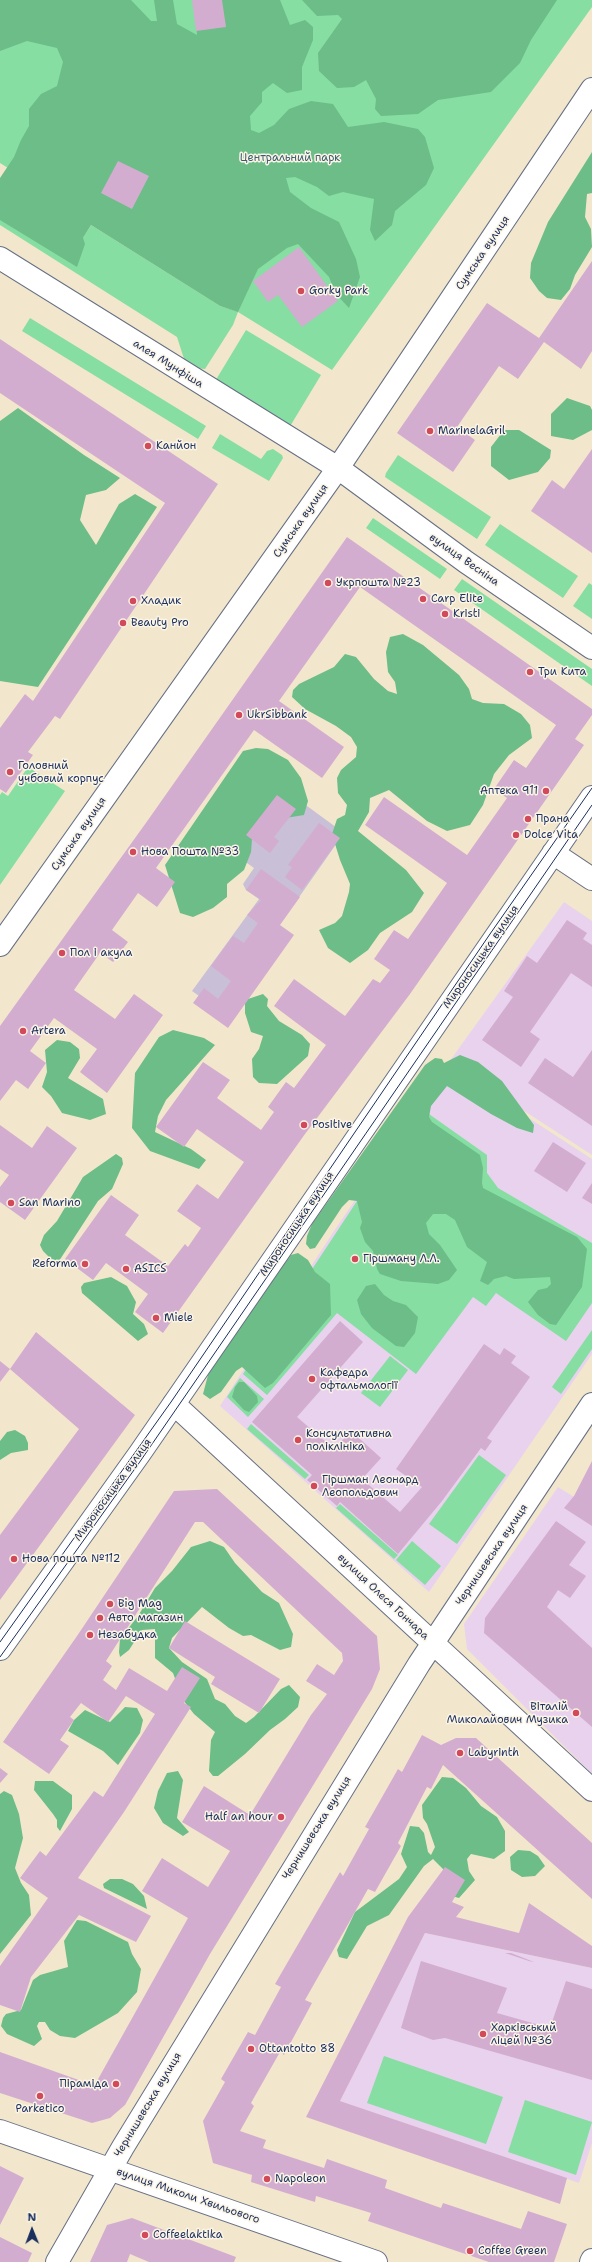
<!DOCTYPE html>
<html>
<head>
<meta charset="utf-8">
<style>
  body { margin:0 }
  #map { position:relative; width:592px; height:2262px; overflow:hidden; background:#f2e7cc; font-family:"Shantell Sans",sans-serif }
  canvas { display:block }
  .north { position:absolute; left:12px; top:2210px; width:40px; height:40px; -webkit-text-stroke:3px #fcf5e5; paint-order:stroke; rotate:359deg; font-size:11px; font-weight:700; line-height:16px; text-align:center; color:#1b2f5e }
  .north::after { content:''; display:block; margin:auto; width:14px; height:18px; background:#1b2f5e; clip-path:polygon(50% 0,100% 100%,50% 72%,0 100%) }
</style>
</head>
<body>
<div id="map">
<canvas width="592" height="2262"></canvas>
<div class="north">N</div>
</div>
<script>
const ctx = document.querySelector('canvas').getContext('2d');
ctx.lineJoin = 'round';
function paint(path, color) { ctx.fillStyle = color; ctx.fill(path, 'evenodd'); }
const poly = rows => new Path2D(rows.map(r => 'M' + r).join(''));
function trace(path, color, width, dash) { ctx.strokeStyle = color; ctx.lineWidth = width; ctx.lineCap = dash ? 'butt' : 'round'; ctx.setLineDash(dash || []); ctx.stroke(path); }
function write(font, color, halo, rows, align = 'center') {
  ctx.font = font + ' "Shantell Sans",sans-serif'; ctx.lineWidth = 3; ctx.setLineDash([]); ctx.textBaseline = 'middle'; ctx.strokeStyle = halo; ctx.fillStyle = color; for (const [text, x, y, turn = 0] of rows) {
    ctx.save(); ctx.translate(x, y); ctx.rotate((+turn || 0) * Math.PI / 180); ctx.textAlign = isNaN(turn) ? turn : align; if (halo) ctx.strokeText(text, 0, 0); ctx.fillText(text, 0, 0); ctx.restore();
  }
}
paint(poly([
  [564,902,592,921,592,1155,449,1062],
  [447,1065,592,1159,592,1354,429,1592,220,1406,334,1231],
  [558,1487,592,1508,592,1774,467,1649,464,1624],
  [425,1933,592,1968,592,2143,579,2183,340,2101]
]), '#e8d2ee');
paint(poly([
  [270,779,344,833,269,940,229,1017,192,991,259,899,246,890,243,884,254,868,222,845]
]), '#c9bfd7');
paint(poly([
  [0,0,592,0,592,7,332,370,238,312,233,325,205,369,195,368,185,362,177,337,0,225,0,187,83,238,91,225,220,306,236,311,0,163],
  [30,318,206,426,198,439,22,331],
  [246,330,321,375,289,428,214,383],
  [220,434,261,459,267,451,273,449,282,455,283,458,269,481,212,448],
  [398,455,491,517,477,539,385,477,386,473],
  [373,518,447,569,440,579,366,528],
  [500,524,578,576,563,598,485,545],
  [462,579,592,669,592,686,454,590],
  [589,583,592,585,592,619,573,606],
  [28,767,65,791,0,885,0,795,2,792,8,796],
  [419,1107,487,1155,487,1173,498,1188,592,1243,592,1303,566,1341,496,1293,486,1306,473,1297,416,1374,337,1313,267,1395,243,1374],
  [592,1330,592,1349,561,1394,552,1387],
  [390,1356,408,1370,380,1407,361,1393],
  [240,1378,264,1399,248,1417,227,1397],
  [251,1424,309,1475,305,1479,247,1429],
  [479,1455,506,1475,457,1544,429,1524],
  [340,1504,398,1555,394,1559,336,1508],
  [412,1541,441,1566,425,1585,396,1560],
  [384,2056,503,2097,486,2144,367,2103],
  [525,2100,592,2122,576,2175,508,2152]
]), '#86dea2');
paint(poly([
  [0,0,131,0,151,21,157,21,154,0,173,0,177,24,197,35,194,0,280,0,290,25,305,20,313,27,313,40,302,67,302,90,287,93,273,83,262,92,262,102,250,116,251,130,259,133,274,125,289,109,311,101,333,104,348,127,384,122,418,129,425,137,434,168,426,185,395,211,392,225,375,241,370,230,374,199,343,192,329,196,317,187,295,177,286,178,290,192,311,208,339,222,356,259,360,277,349,308,336,294,329,277,298,244,287,248,258,269,238,312,220,306,91,225,83,238,85,244,77,267,0,220,0,178,14,157,21,140,29,126,29,109,41,94,57,86,63,62,57,48,27,41,0,51],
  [302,0,557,0,531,40,520,63,491,92,438,100,418,114,381,116,375,109,376,99,366,80,354,87,337,88,319,71,318,53,342,19,338,15,317,16],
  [592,152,592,193,587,194,585,217,591,229,592,247,575,275,570,289,561,300,547,298,539,291,530,278,531,263,548,222],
  [567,398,590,406,592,410,592,430,573,440,551,436,551,414],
  [18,408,84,455,120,478,106,490,86,495,80,520,96,545,119,504,135,494,157,507,38,687,0,681,0,421],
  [504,430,519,430,551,450,550,458,538,472,509,480,491,466,491,447],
  [403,634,423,645,459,675,469,689,472,699,483,703,504,704,521,714,530,725,532,738,509,755,494,774,483,805,470,825,447,831,427,821,389,790,370,798,369,812,358,831,406,870,424,893,412,912,380,933,368,950,350,963,328,948,319,930,335,923,342,916,349,892,350,884,340,860,332,834,337,819,345,815,347,805,338,793,337,778,341,770,356,757,357,747,351,737,336,726,305,709,292,697,293,690,299,684,334,667,345,654,356,657,374,679,388,691,397,694,395,682,388,672,386,652,390,637],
  [256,748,268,749,288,760,301,778,308,801,304,815,279,819,252,839,251,852,244,870,227,884,227,897,213,908,193,917,180,913,165,865,243,751],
  [263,994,268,999,267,1006,279,1021,302,1035,310,1044,308,1056,277,1084,259,1083,253,1077,252,1059,259,1049,263,1036,251,1032,245,1013,245,1000],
  [173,1030,204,1038,215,1045,166,1100,158,1116,155,1132,191,1149,206,1160,199,1169,150,1151,132,1128,135,1073,159,1037],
  [57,1040,70,1042,79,1049,80,1058,68,1078,103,1099,106,1114,90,1120,62,1113,51,1096,42,1087,47,1072,45,1050],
  [460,1055,478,1062,502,1081,534,1125,533,1133,517,1128,491,1114,447,1086,431,1106,429,1117,432,1122,480,1155,483,1168,482,1183,483,1188,577,1237,587,1249,582,1287,556,1325,550,1324,538,1315,528,1302,538,1290,547,1288,551,1284,550,1277,514,1279,506,1276,494,1279,488,1285,480,1281,487,1262,467,1247,455,1220,446,1214,433,1214,426,1223,429,1234,440,1245,457,1270,449,1280,438,1284,401,1281,380,1274,377,1269,373,1251,365,1242,360,1228,362,1222,357,1201,349,1200,342,1207,315,1248,310,1249,306,1244,307,1236,312,1224,425,1065,435,1058,442,1059,444,1063],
  [116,1154,122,1158,123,1164,112,1189,98,1201,59,1261,51,1259,43,1251,40,1245,44,1235,57,1221,83,1177],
  [298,1253,308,1260,315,1272,330,1284,331,1315,273,1383,265,1388,242,1367,236,1371,221,1392,210,1399,203,1394,208,1375,236,1331,285,1263,291,1255],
  [111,1277,127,1286,136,1302,133,1314,144,1324,148,1334,138,1341,82,1293,81,1287,84,1283],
  [375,1284,384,1295,393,1301,406,1305,418,1317,415,1333,404,1347,396,1346,372,1328,361,1314,357,1300,366,1286],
  [239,1382,244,1382,257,1396,258,1402,249,1412,244,1410,232,1397,235,1387],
  [15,1430,25,1436,28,1443,28,1450,11,1453,0,1460,0,1441,7,1432],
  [210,1541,224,1547,235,1563,262,1592,279,1603,293,1634,291,1647,280,1650,251,1635,243,1636,229,1628,202,1607,172,1638,169,1648,182,1662,207,1679,215,1699,225,1704,235,1716,246,1723,254,1717,281,1689,289,1685,300,1697,298,1707,285,1719,270,1730,245,1754,218,1776,213,1776,209,1771,211,1740,215,1732,194,1714,183,1700,173,1673,155,1658,155,1629,142,1630,129,1650,120,1657,119,1652,120,1639,138,1616,155,1588,172,1571,191,1547],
  [125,1707,137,1708,143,1720,140,1733,118,1765,103,1751,68,1731,74,1720,85,1710,110,1722],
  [178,1771,183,1780,177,1818,189,1832,183,1836,163,1823,154,1808,158,1791,167,1773],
  [442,1777,453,1778,466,1788,481,1806,497,1817,505,1831,505,1851,494,1859,471,1854,467,1859,469,1871,475,1880,459,1898,452,1896,445,1882,443,1869,433,1859,424,1866,389,1915,367,1926,347,1959,339,1957,337,1950,355,1912,399,1879,407,1867,401,1854,410,1826,419,1827,424,1833,428,1852,431,1855,435,1847,427,1824,423,1818,422,1805],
  [35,1781,53,1781,72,1795,72,1809,60,1831,57,1827,57,1820,53,1814,34,1790],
  [4,1791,12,1795,19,1814,23,1838,15,1868,21,1883,29,1895,31,1915,0,1954,0,1794],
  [518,1850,530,1851,538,1856,545,1866,535,1876,522,1877,511,1870,510,1857],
  [110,1879,122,1879,133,1884,144,1896,147,1909,104,1888,103,1884],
  [77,1920,86,1921,128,1942,132,1954,141,1969,137,1992,118,2013,75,2038,60,2036,50,2030,45,2022,39,2022,37,2026,42,2039,34,2046,7,2034,1,2026,3,2018,6,2014,21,2010,33,1980,40,1975,68,1967,64,1941]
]), '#6cbd88');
paint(poly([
  [192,0,222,0,226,27,196,31],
  [118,161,149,176,132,209,101,193],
  [299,247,338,301,302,327,278,295,268,302,253,281],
  [592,261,592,351,581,369,544,342,518,379,499,366,457,427,475,440,453,472,397,433,487,303,539,338],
  [0,339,218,484,60,719,55,716,28,752,33,755,6,793,0,789,0,728,25,694,33,701,165,503,0,393],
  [592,449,592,553,531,511,552,480,564,489],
  [347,537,592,709,592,715,575,739,584,745,410,994,305,1134,163,1333,135,1312,148,1294,106,1263,93,1280,65,1259,111,1195,139,1215,125,1235,168,1266,185,1244,188,1247,201,1228,177,1211,197,1184,218,1199,244,1162,197,1129,184,1147,156,1127,203,1062,230,1080,217,1098,261,1130,274,1112,268,1107,286,1082,294,1088,326,1045,274,1006,294,979,345,1016,373,979,380,983,390,970,374,959,394,930,408,939,447,883,365,825,384,797,467,855,507,798,494,789,514,760,526,768,556,725,360,587,279,701,344,747,322,778,254,730,156,868,175,882,157,907,138,893,112,930,128,942,113,962,100,953,74,990,115,1019,134,994,163,1015,107,1093,80,1072,97,1049,54,1018,30,1051,46,1063,28,1089,16,1080,0,1101,0,1026,148,820],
  [277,795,296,809,274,837,279,841,270,853,246,835],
  [319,823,340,838,302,890,285,877,292,867,288,865],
  [261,869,300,897,280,925,294,935,228,1028,193,1003,204,988,218,999,231,981,211,966,233,936,244,943,258,923,247,915,261,900,246,890],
  [567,920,587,933,583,939,592,945,592,987,571,973,530,1032,540,1039,521,1067,482,1040,513,997,504,991,527,956,537,963],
  [592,1050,592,1126,528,1083,545,1058,573,1077],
  [0,1125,32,1148,47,1126,77,1148,25,1220,0,1202,0,1187,9,1175,0,1169],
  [553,1142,586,1163,567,1192,534,1171],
  [592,1183,592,1204,582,1198],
  [340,1321,363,1342,297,1417,334,1449,351,1431,381,1458,362,1479,400,1512,422,1487,396,1469,484,1344,500,1355,504,1348,516,1356,511,1363,530,1377,487,1438,492,1441,485,1451,481,1448,442,1501,398,1554,340,1502,337,1506,307,1480,312,1475,252,1422],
  [36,1332,135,1415,0,1600,0,1535,79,1429,10,1369],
  [0,1361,10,1369,0,1382],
  [592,1461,592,1526,564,1508,574,1496],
  [217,1489,377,1636,380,1669,372,1689,210,1954,125,2105,110,2118,92,2123,0,2093,0,2052,90,2084,97,2081,188,1918,142,1891,162,1858,208,1887,230,1851,182,1822,204,1786,250,1815,311,1715,327,1694,306,1681,317,1664,334,1675,343,1661,342,1653,203,1522,195,1522,106,1661,112,1666,103,1680,116,1690,129,1668,167,1691,182,1667,200,1678,184,1703,191,1707,124,1812,78,1878,151,1916,136,1942,79,1915,31,1977,20,2012,0,2005,0,1966,48,1898,20,1878,40,1851,46,1856,94,1791,103,1797,155,1714,126,1696,108,1722,81,1703,70,1717,74,1720,60,1740,69,1746,49,1774,3,1742,77,1636,174,1491],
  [556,1521,586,1542,569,1565,586,1576,570,1598,558,1590,547,1607,592,1648,592,1727,484,1633,485,1618],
  [185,1621,280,1679,259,1713,211,1684,215,1677,169,1648],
  [422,1735,441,1745,456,1738,476,1738,592,1843,592,1899,443,1765,431,1789,427,1787,398,1843,401,1846,375,1892,368,1889,305,2000,312,2003,284,2055,280,2052,251,2103,254,2106,240,2131,266,2140,263,2148,324,2168,327,2159,387,2180,385,2188,441,2208,443,2203,521,2229,528,2211,567,2224,554,2262,489,2262,368,2221,371,2213,316,2196,315,2202,251,2182,252,2175,213,2163,203,2121,225,2082,221,2079,248,2032,255,2035,281,1987,275,1984,340,1872,343,1876,369,1829,365,1827,398,1769,402,1772],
  [0,1768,8,1774,0,1783],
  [445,1867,465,1880,452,1902,464,1907,456,1917,519,1933,529,1903,592,1946,592,1968,425,1933,340,2101,567,2178,560,2204,306,2117,408,1917],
  [505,1953,511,1953,534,1962,529,1961],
  [421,1961,507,1988,497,2013,550,2028,566,1981,592,1989,592,2080,445,2038,433,2040,401,2028],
  [0,2166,24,2178,0,2225],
  [132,2218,236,2257,234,2262,149,2262,130,2254,127,2262,90,2262,107,2225],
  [0,2237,32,2253,28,2262,0,2262]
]), '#d3adcf');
const minor = poly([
  [0,258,338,468],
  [553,853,592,879],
  [0,1649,140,1453,592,797],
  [0,2131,376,2262]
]);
const tertiary = poly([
  [174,1404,592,1790],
  [57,2262,123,2147,419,1664,592,1404],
  [591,2262,592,2260]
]);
const primary = poly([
  [338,468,466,562,592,648],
  [0,945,338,468,592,89]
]);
trace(minor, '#666f84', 24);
trace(tertiary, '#666f84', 24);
trace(primary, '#666f84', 24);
trace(minor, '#fff', 22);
trace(tertiary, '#fff', 22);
trace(primary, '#fff', 22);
trace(poly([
  [0,1642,171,1402,490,934,592,788],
  [0,1657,139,1463,592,805]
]), '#1b2f5e', 1);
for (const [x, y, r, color] of [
  [301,291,4,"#d1495b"],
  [430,431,4,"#d1495b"],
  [148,446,4,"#d1495b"],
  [328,583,4,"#d1495b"],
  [423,599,4,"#d1495b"],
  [133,601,4,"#d1495b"],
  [445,614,4,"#d1495b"],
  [123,623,4,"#d1495b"],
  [530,672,4,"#d1495b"],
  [239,715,4,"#d1495b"],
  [10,772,4,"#d1495b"],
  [546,791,4,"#d1495b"],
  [528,819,4,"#d1495b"],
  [516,835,4,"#d1495b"],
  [133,852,4,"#d1495b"],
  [62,953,4,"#d1495b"],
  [23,1031,4,"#d1495b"],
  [304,1125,4,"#d1495b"],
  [11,1203,4,"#d1495b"],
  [355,1259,4,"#d1495b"],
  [85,1264,4,"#d1495b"],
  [126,1269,4,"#d1495b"],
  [156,1318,4,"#d1495b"],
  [312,1379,4,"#d1495b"],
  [298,1440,4,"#d1495b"],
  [314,1486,4,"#d1495b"],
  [14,1559,4,"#d1495b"],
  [110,1604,4,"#d1495b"],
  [100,1618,4,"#d1495b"],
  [90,1635,4,"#d1495b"],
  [576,1713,4,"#d1495b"],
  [460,1753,4,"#d1495b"],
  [281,1817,4,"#d1495b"],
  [483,2034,4,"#d1495b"],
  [251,2049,4,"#d1495b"],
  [116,2084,4,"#d1495b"],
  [40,2096,4,"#d1495b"],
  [267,2179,4,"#d1495b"],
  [145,2235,4,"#d1495b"],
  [470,2251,4,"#d1495b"]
]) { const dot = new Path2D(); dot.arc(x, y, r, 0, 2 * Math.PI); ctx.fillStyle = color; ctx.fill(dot); trace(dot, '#fcf5e5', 1.5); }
write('11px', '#365b6f', '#fcf5e5', [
  ["Центральний парк",290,158]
]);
write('11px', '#1b2f5e', '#fcf5e5', [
  ["Сумська вулиця",483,253,-56],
  ["алея Мунфіша",168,364,32],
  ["Сумська вулиця",301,521,-55],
  ["вулиця Весніна",464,560,35],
  ["Сумська вулиця",79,834,-55],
  ["Мироносицька вулиця",481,957,-55],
  ["Мироносицька вулиця",297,1224,-56],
  ["Мироносицька вулиця",113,1490,-54],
  ["Чернишевська вулиця",492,1555,-56],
  ["вулиця Олеся Гончара",383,1597,43],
  ["Чернишевська вулиця",317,1828,-58],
  ["Чернишевська вулиця",148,2105,-59],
  ["вулиця Миколи Хвильового",188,2196,19]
]);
write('11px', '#1b2f5e', '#fcf5e5', [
  ["Gorky Park",309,291],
  ["MarinelaGril",438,431],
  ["Канйон",156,446],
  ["Укрпошта №23",336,583],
  ["Carp Elite",431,599],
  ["Хладик",141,601],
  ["Kristi",453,614],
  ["Beauty Pro",131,623],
  ["Три Кита",538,672],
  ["UkrSibbank",247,715],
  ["Головний",18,766],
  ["учбовий корпус",18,779],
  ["Аптека 911",538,791,"right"],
  ["Прана",536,819],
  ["Dolce Vita",524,835],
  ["Нова Пошта №33",141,852],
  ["Пол і акула",70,953],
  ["Artera",31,1031],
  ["Positive",312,1125],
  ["San Marino",19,1203],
  ["Гіршману Л.Л.",363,1259],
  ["Reforma",77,1264,"right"],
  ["ASICS",134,1269],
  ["Miele",164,1318],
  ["Кафедра",320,1373],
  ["офтальмології",320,1386],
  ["Консультативна",306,1434],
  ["поліклініка",306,1447],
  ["Гіршман Леонард",322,1480],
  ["Леопольдович",322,1493],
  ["Нова пошта №112",22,1559],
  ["Big Mag",118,1604],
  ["Авто магазин",108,1618],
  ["Незабудка",98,1635],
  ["Віталій",568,1707,"right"],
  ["Миколайович Музика",568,1720,"right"],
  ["Labyrinth",468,1753],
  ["Half an hour",273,1817,"right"],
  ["Харківський",491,2028],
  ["ліцей №36",491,2041],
  ["Ottantotto 88",259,2049],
  ["Піраміда",108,2084,"right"],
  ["Parketico",40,2109,"center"],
  ["Napoleon",275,2179],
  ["Coffeelaktika",153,2235],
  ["Coffee Green",478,2251]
], 'left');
</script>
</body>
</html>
